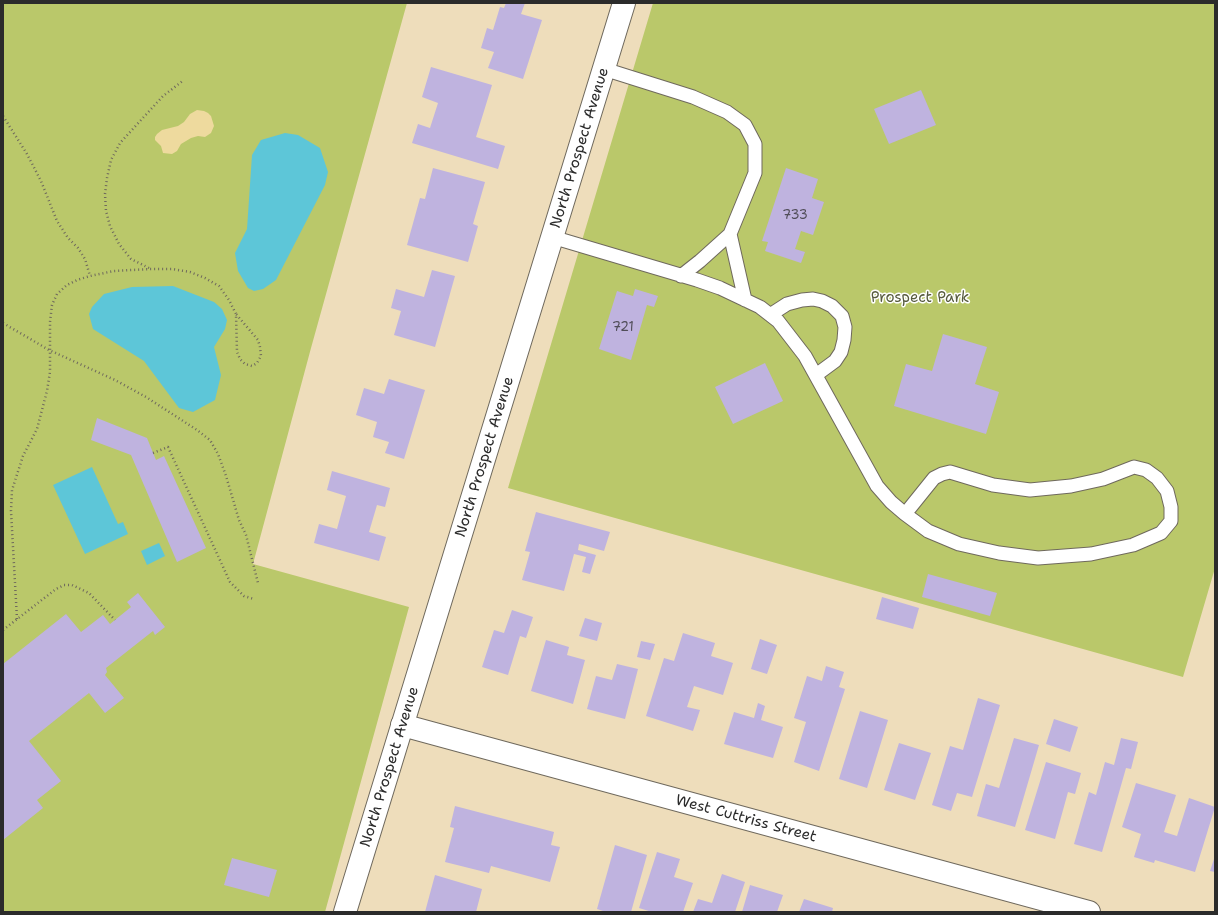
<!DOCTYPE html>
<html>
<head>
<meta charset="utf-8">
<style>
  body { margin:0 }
  #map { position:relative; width:1218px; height:915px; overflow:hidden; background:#edb; font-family:"Shantell Sans",sans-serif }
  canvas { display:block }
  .frame { position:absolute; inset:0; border:4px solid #2b2b2b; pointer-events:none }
</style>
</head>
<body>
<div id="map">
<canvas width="1218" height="915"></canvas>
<div class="frame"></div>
</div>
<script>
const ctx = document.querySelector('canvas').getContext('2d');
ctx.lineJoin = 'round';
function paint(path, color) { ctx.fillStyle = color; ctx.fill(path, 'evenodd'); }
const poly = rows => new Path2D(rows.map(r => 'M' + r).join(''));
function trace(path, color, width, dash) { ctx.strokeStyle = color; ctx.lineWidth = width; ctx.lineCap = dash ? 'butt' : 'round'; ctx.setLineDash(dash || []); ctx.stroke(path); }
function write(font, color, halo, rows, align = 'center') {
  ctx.font = font + ' "Shantell Sans",sans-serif'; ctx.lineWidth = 3; ctx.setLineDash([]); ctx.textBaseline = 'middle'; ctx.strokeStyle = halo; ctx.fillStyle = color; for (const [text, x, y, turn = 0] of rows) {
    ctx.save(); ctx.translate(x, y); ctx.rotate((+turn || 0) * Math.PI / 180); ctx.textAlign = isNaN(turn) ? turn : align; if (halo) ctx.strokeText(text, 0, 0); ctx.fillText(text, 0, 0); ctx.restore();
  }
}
paint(poly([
  [3,3,407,3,311,348,253,564,409,607,325,912,3,912],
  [653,3,1215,3,1215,568,1183,677,508,488]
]), '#bac86a');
paint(poly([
  [197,110,204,111,208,113,211,116,214,126,211,133,205,137,198,136,191,138,181,144,177,151,172,154,163,153,161,146,155,140,155,137,157,134,162,130,178,126,184,122,190,114]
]), '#eeda9e');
paint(poly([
  [285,133,298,135,320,148,328,172,325,185,276,280,263,289,254,291,248,288,238,271,235,253,247,229,252,155,261,140],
  [173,286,214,302,222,309,227,320,225,329,214,347,221,375,215,400,193,412,179,408,144,361,93,329,89,314,92,307,104,294,132,287],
  [92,467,118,524,123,522,128,534,85,554,53,485],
  [159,543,165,556,147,565,141,551]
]), '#5dc6d8');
paint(poly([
  [506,3,525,3,521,14,542,20,523,79,488,68,494,52,481,48,487,28,493,30,500,7,504,8],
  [431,67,492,85,476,137,505,146,498,169,412,143,418,124,430,128,438,103,422,97],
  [921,90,936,125,889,144,874,109],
  [433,168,485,182,473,224,478,226,468,262,407,245,420,198,425,199],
  [786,168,818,179,812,198,824,202,813,235,801,231,795,249,805,252,801,263,765,251,768,242,762,241],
  [432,270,455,276,435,347,394,335,401,311,391,308,396,289,424,297],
  [635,289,658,296,654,307,647,305,631,360,599,349,617,291,633,296],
  [943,334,987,347,975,384,999,392,986,434,894,406,906,364,932,371],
  [765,363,783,401,733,424,715,387],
  [389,379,425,390,404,459,385,453,389,442,373,437,377,422,356,415,364,388,384,394],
  [97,418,147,438,156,460,164,456,206,548,177,562,131,455,91,440],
  [332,471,390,488,385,507,377,505,369,532,386,537,379,561,314,543,319,524,337,529,346,496,327,490],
  [536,512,610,532,604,551,579,544,578,550,596,555,590,574,582,572,586,557,574,554,564,591,522,580,530,552,525,551],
  [928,574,997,593,990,616,922,597],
  [138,593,165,627,155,635,153,631,106,668,107,672,105,675,124,698,105,713,89,693,29,741,61,781,37,800,43,808,3,840,3,664,66,614,81,632,103,615,110,624,131,607,127,602],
  [882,597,919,608,913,629,876,619],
  [512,610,533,617,526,638,520,636,508,675,482,667,494,630,504,633],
  [585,618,602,623,597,641,579,636],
  [683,633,715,643,711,656,733,663,723,695,694,686,687,707,700,710,693,731,646,716,664,658,674,661],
  [760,639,777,645,767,674,751,669],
  [546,640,569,647,567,655,585,660,573,704,531,691],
  [641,641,655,644,650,660,637,657],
  [617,664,638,669,625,719,587,709,596,676,612,680],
  [826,666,844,672,839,687,845,689,819,771,794,762,806,722,794,718,807,676,822,681],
  [978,698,1000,705,972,797,957,793,951,811,932,805,950,746,963,750],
  [758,703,765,706,761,720,783,727,773,758,724,744,734,712,754,718],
  [860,711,888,720,867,788,839,779],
  [1054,719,1078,727,1070,752,1046,744],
  [1014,738,1039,745,1015,827,977,816,986,784,999,788],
  [1121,738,1138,742,1131,769,1126,768,1102,852,1074,844,1089,792,1096,795,1105,762,1114,765],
  [899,743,931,753,915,800,884,790],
  [1046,762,1081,773,1075,794,1068,792,1055,839,1025,830],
  [1136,783,1176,795,1164,832,1177,836,1189,798,1215,807,1195,872,1155,860,1154,863,1134,857,1141,834,1122,827],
  [455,806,554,832,551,845,560,847,550,882,491,866,489,873,445,862,454,828,450,827],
  [615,845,647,855,631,912,606,912,597,909],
  [657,852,680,859,674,877,693,883,683,912,652,912,639,908],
  [1215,856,1215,872,1210,871],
  [232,858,277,870,269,897,224,885],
  [722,874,745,882,735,912,693,912,698,899,712,903],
  [435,875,482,889,476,912,425,912],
  [750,885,783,895,777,912,742,912],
  [804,899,833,908,832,912,799,912]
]), '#bfb3df');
const service = poly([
  [604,69,693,97,727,112,745,125,755,144,755,173,730,234,700,261,681,276],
  [730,234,745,300],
  [552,237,697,280,720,288,760,307,778,321,805,356,877,486,891,502,905,514,928,531,959,544,999,553,1038,558,1091,554,1133,545,1161,533,1171,521,1171,507,1167,491,1157,478,1146,470,1134,467,1103,479,1071,486,1030,490,993,485,950,472,942,474,934,478,905,514],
  [770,315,787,304,802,300,813,299,822,301,832,306,842,316,845,327,844,340,841,352,835,361,816,375]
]);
const minor = poly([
  [402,725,1089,912]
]);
const tertiary = poly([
  [345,912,624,3]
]);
trace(service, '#6f695d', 15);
trace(minor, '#6f695d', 24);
trace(tertiary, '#6f695d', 24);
trace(poly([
  [3,116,27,154,41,181,57,221,68,238,78,248,85,259,90,276],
  [149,268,131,259,119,244,110,226,106,211,105,194,107,178,111,160,120,143,163,96,184,80],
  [3,323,49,350,115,380,146,397,197,430,210,440,218,454,226,476,239,520,246,535,258,583],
  [153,453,168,447,230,582,244,596,254,599],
  [17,619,11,511,12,490,23,456,37,429,47,391,50,372,50,322,52,305,57,294,67,285,77,280,90,276,114,271,150,269,172,269,190,272,205,278,219,286,229,300,236,314,237,352,240,359,245,364,252,366,257,363,261,356,260,347,258,340,236,314],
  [3,630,56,589,64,585,72,585,89,593,115,620]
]), '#6f695d', 2.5, [1, 3]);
trace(service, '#fff', 13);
trace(minor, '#fff', 22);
trace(tertiary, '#fff', 22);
write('13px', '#504d58', null, [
  ["733",795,216],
  ["721",623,328]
]);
write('15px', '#2b2b2b', '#fff', [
  ["North Prospect Avenue",580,148,-73],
  ["North Prospect Avenue",485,457,-73],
  ["North Prospect Avenue",390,767,-73],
  ["West Cuttriss Street",746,819,15]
]);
write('15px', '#565a3e', '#fff', [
  ["Prospect Park",920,298]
]);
</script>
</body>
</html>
